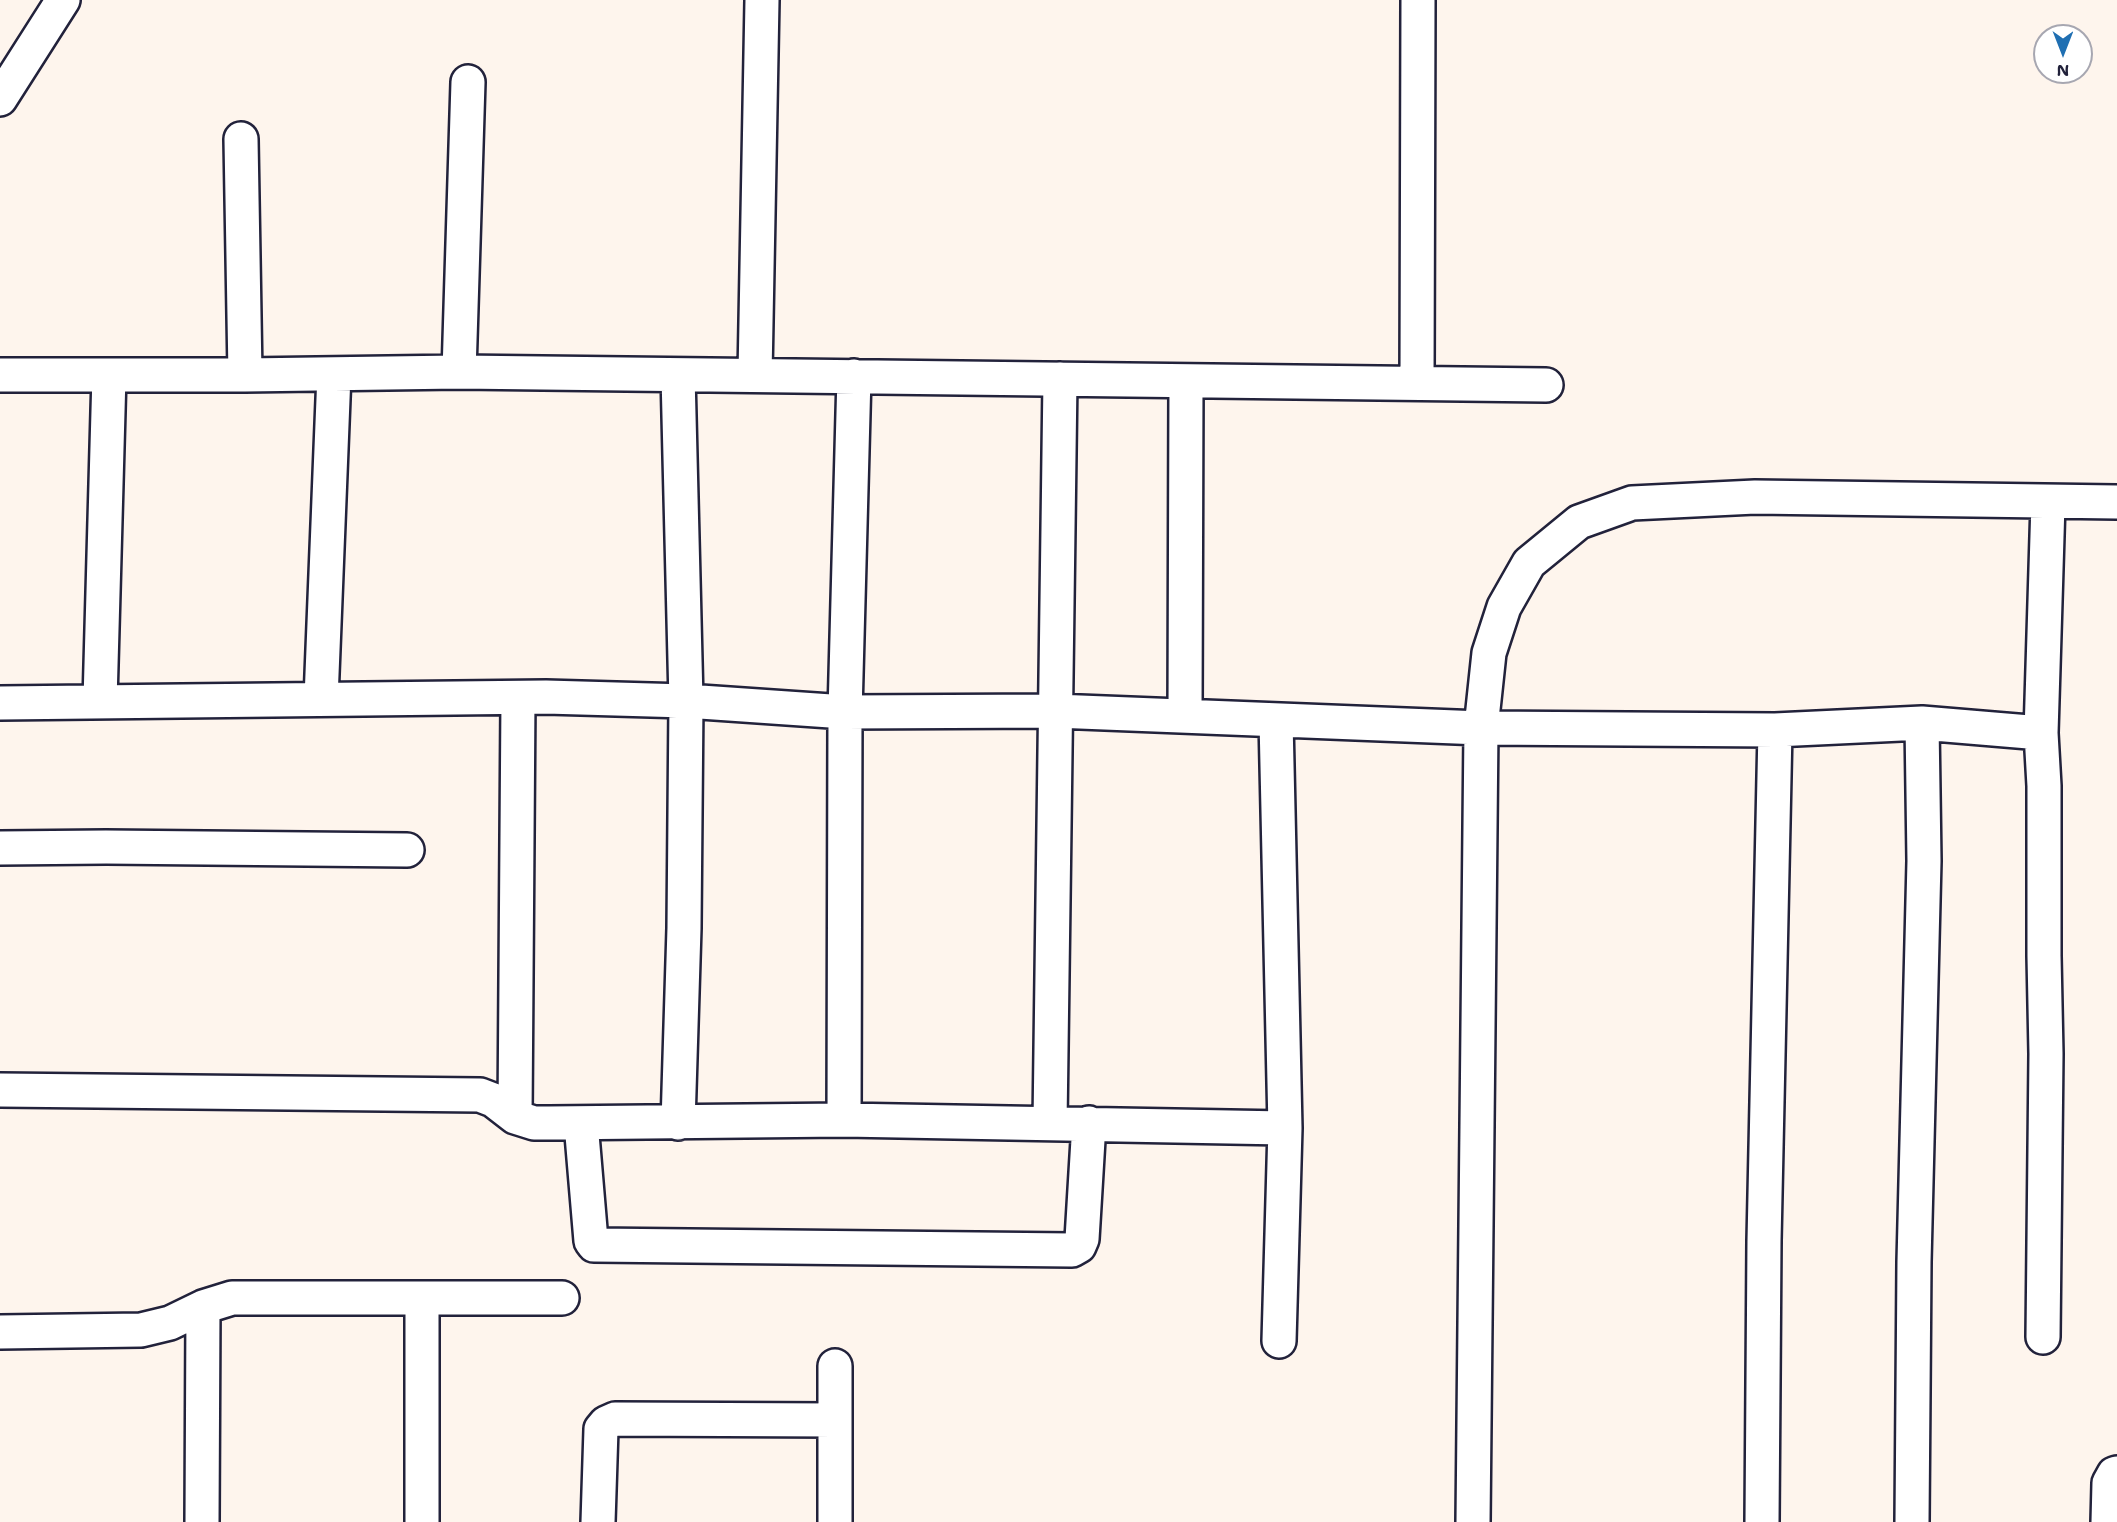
<!DOCTYPE html>
<html>
<head>
<meta charset="utf-8">
<style>
  body { margin:0 }
  #map { position:relative; width:2117px; height:1522px; overflow:hidden; background:#fef5ed; font-family:"Shantell Sans",sans-serif }
  canvas { display:block }
  .north { position:absolute; left:2033px; top:24px; width:60px; height:60px; box-sizing:border-box; background:#fff; border:2px solid #a7a7b1; border-radius:50%; rotate:180deg; font-size:16px; font-weight:700; line-height:24px; text-align:center; color:#22223b }
  .north::after { content:''; display:block; margin:auto; width:21px; height:27px; background:#1f6fb2; clip-path:polygon(50% 0,100% 100%,50% 72%,0 100%) }
</style>
</head>
<body>
<div id="map">
<canvas width="2117" height="1522"></canvas>
<div class="north">N</div>
</div>
<script>
const ctx = document.querySelector('canvas').getContext('2d');
ctx.lineJoin = 'round';
const poly = rows => new Path2D(rows.map(r => 'M' + r).join(''));
function trace(path, color, width, dash) { ctx.strokeStyle = color; ctx.lineWidth = width; ctx.lineCap = dash ? 'butt' : 'round'; ctx.setLineDash(dash || []); ctx.stroke(path); }
const minor = poly([
  [0,99,63,0],
  [241,139,245,375],
  [459,372,468,82],
  [0,375,245,375,459,372,1546,385],
  [755,375,762,0],
  [1417,383,1418,0],
  [321,699,334,374],
  [100,701,109,375],
  [0,703,546,697,686,701,845,712,1055,711,1481,728,1775,730,1922,723,2041,733],
  [1185,715,1186,381],
  [1276,720,1285,1128,1279,1341],
  [0,848,106,847,407,850],
  [0,1090,480,1095,493,1100,515,1117,534,1123,549,1123,844,1120,845,712,854,376],
  [515,1117,518,698],
  [844,1120,1285,1128],
  [581,1123,591,1241,594,1245,1072,1250,1079,1246,1082,1239,1089,1123],
  [678,1123,684,928,686,701,678,375],
  [1050,1123,1060,379],
  [422,1298,422,1522],
  [0,1332,141,1330,170,1323,203,1307,232,1298,562,1298],
  [2043,1337,2046,1054,2044,956,2044,786,2041,733,2048,503],
  [202,1522,203,1307],
  [598,1522,601,1429,606,1423,615,1419,835,1420],
  [835,1522,835,1366],
  [1473,1522,1481,728,1489,653,1504,607,1529,563,1579,522,1632,503,1755,497,2117,502],
  [1762,1522,1764,1241,1775,730],
  [1912,1522,1914,1262,1924,861,1922,723],
  [2108,1522,2109,1483,2114,1474,2117,1473]
]);
trace(minor, '#22223b', 38);
trace(minor, '#fff', 33);
</script>
</body>
</html>
